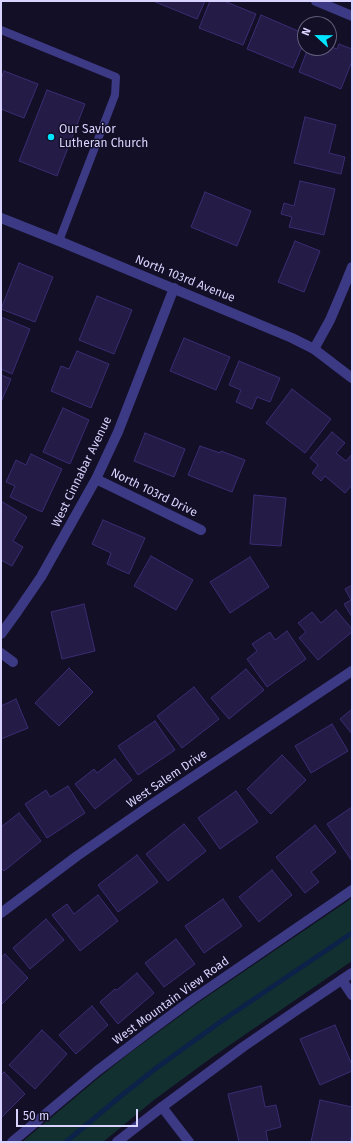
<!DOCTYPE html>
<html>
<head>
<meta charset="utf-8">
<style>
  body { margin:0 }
  #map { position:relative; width:353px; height:1143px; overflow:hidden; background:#130f26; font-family:"Fira Sans",sans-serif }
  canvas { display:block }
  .frame { position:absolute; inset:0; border:2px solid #d9d4ff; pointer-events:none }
  .north { position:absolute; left:297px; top:16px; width:40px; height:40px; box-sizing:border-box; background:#130f26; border:1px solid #625e7d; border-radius:50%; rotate:292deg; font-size:11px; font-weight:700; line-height:16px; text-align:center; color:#d9d4ff }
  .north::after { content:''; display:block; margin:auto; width:14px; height:18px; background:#00e5ff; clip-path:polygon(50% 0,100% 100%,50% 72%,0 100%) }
  .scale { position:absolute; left:16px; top:1109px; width:122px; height:18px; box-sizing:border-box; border:2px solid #d9d4ff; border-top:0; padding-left:5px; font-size:12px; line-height:14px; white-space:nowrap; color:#d9d4ff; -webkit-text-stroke:3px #130f26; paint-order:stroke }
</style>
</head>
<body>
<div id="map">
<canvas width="353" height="1143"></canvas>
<div class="frame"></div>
<div class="north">N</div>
<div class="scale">50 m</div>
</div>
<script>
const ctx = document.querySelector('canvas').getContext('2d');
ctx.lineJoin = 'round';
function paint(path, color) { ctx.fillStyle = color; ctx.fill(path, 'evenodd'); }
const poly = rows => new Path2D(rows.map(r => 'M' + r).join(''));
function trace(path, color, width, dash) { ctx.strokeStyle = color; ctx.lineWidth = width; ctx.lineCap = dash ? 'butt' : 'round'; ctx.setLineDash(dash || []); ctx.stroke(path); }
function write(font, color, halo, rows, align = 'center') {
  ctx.font = font + ' "Fira Sans",sans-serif'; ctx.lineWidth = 3; ctx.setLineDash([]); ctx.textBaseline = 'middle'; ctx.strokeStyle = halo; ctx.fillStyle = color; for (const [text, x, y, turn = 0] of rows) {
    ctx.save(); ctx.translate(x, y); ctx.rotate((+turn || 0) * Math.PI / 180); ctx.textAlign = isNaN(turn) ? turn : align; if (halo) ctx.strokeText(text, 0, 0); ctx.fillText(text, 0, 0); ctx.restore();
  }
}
paint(poly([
  [352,898,352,961,211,1058,154,1100,103,1142,22,1142,97,1079,131,1052,199,1002]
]), '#12302f');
trace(poly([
  [66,1142,116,1100,155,1069,223,1020,352,933]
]), '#0c2248', 5);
const building = poly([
  [153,1,205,1,197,19,153,1],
  [210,1,224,1,256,14,243,45,199,28,210,1],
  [261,15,305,34,305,40,293,68,247,49,261,15],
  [339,44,352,49,352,61,341,89,299,72,308,48,329,48,329,46,337,49,339,44],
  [4,71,38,84,24,118,1,109,1,79,4,71],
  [47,90,85,104,57,176,19,161,47,90],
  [305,117,336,125,329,153,345,157,341,174,294,163,305,117],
  [300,181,335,189,324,235,289,227,292,217,281,214,284,203,294,206,300,181],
  [205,192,251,211,237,246,191,227,205,192],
  [295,241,320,251,304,292,278,282,295,241],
  [19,263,53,277,35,322,1,309,19,263],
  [97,296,132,310,114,354,79,340,97,296],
  [1,317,30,329,12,374,1,369,1,317],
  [184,338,230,357,216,390,170,371,184,338],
  [77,351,109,364,91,408,51,391,61,366,69,369,77,351],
  [239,361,280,378,270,402,257,397,252,409,236,402,241,390,229,385,239,361],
  [1,375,11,379,1,402,1,375],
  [292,389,331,419,305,453,266,423,292,389],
  [63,408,89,420,70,464,43,452,63,408],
  [332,432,345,443,336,453,346,461,352,454,352,485,345,493,325,476,321,481,312,473,318,465,310,458,332,432],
  [145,433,185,449,174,477,134,461,145,433],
  [200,446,220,453,221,451,245,460,232,492,188,475,200,446],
  [31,454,62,469,42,512,10,497,15,486,6,482,16,460,26,465,31,454],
  [254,495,286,498,281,546,250,544,254,495],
  [1,501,27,517,13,541,23,547,12,566,1,560,1,501],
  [103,520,145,538,129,574,107,564,111,553,92,544,103,520],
  [151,556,193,580,176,610,134,586,151,556],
  [250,557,269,587,230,613,210,582,250,557],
  [352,585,352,617,344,604,351,600,345,589,352,585],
  [84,604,95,651,62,659,51,612,84,604],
  [336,610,352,629,352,632,318,660,299,638,306,632,298,623,312,612,321,623,336,610],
  [287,631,306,659,267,687,247,659,257,651,252,644,270,632,275,640,287,631],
  [69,668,93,692,59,726,35,703,69,668],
  [246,669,264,690,229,719,211,698,246,669],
  [194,687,219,719,182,748,157,716,194,687],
  [16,699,28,728,1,739,1,706,16,699],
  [352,709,352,734,340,719,352,709],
  [155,721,175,750,138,775,118,746,155,721],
  [332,724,348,751,311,773,295,746,332,724],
  [282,755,306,780,271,814,247,789,282,755],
  [115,759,132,780,95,809,75,784,94,769,97,773,115,759],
  [68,786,85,813,47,838,25,804,46,790,50,797,68,786],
  [236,791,258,822,220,849,198,818,236,791],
  [352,807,352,861,327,824,352,807],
  [19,813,41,841,4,871,1,868,1,827,19,813],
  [184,824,206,851,168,881,146,854,184,824],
  [315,825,336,852,311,872,319,882,305,893,276,857,315,825],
  [137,855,158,882,118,912,98,885,137,855],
  [272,870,292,895,259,922,239,897,272,870],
  [98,895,118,921,80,951,52,915,67,904,74,914,98,895],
  [223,899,242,926,204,953,185,926,223,899],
  [46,919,64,940,30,969,13,948,46,919],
  [176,939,195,964,164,987,145,963,176,939],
  [5,954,28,978,1,1005,1,957,5,954],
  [137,973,154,993,118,1024,100,1002,115,989,117,990,137,973],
  [92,1006,108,1025,76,1054,59,1035,92,1006],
  [335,1025,352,1065,352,1071,320,1085,300,1039,335,1025],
  [42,1030,67,1054,35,1089,9,1065,42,1030],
  [4,1072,25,1094,1,1118,1,1075,4,1072],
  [261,1086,265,1107,276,1105,281,1127,266,1131,268,1142,239,1142,228,1094,261,1086],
  [320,1100,352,1107,352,1134,350,1142,311,1142,320,1100]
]);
paint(building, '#241b47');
trace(building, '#3b2d73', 1);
trace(poly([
  [1,30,116,77,115,95,59,241]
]), '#3d3a85', 8);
trace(poly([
  [316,1,352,16],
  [314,349,330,320,344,287,352,267],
  [96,479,201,530],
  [1,634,17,612,41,577,96,479,118,432,174,288],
  [1,653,13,662],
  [1,913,77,856,149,806,352,671],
  [342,980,352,995],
  [162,1107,189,1142]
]), '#3d3a85', 10);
trace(poly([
  [1,218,59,241,292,338,314,349,352,378],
  [12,1142,97,1071,147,1033,193,999,352,890],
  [117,1142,162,1107,243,1047,294,1012,352,973]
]), '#3d3a85', 10);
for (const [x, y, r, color] of [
  [51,137,4,"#00e5ff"]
]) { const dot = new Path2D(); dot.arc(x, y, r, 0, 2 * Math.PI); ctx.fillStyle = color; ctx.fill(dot); trace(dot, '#130f26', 1.5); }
write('12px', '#d9d4ff', '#130f26', [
  ["Our Savior",59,130],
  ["Lutheran Church",59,144]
], 'left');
write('12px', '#d9d4ff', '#130f26', [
  ["North 103rd Avenue",185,279,22],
  ["West Cinnabar Avenue",82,472,-64],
  ["North 103rd Drive",154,493,26],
  ["West Salem Drive",167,779,-34],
  ["West Mountain View Road",171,1001,-36]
]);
</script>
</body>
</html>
